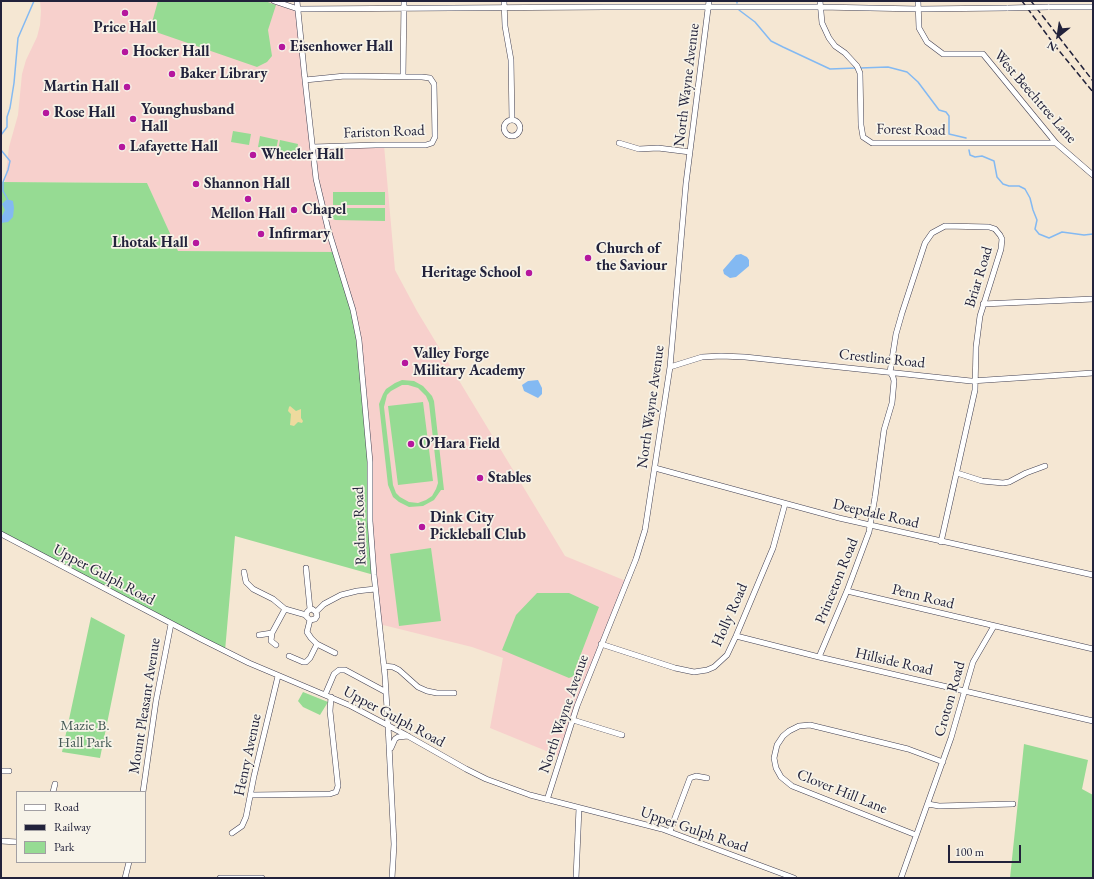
<!DOCTYPE html>
<html>
<head>
<meta charset="utf-8">
<style>
  body { margin:0 }
  #map { position:relative; width:1094px; height:879px; overflow:hidden; background:#f5e7d3; font-family:"EB Garamond",serif }
  canvas { display:block }
  .frame { position:absolute; inset:0; border:2px solid #22223b; pointer-events:none }
  .legend { position:absolute; left:16px; top:791px; width:130px; height:72px; box-sizing:border-box; background:#f7f3e8; border:1px solid #a29fa3; margin:0; padding:5px 7px; list-style:none; font-size:12px; color:#22223b }
  .legend li { display:flex; align-items:center; gap:8px; height:20px }
  .legend b { width:20px; border:1px solid #a29fa3 }
  .north { position:absolute; left:1038px; top:16px; width:40px; height:40px; -webkit-text-stroke:3px #f7f3e8; paint-order:stroke; rotate:210deg; font-size:11px; font-weight:700; line-height:16px; text-align:center; color:#22223b }
  .north::after { content:''; display:block; margin:auto; width:14px; height:18px; background:#22223b; clip-path:polygon(50% 0,100% 100%,50% 72%,0 100%) }
  .scale { position:absolute; left:948px; top:845px; width:73px; height:18px; box-sizing:border-box; border:2px solid #22223b; border-top:0; padding-left:5px; font-size:12px; line-height:14px; white-space:nowrap; color:#22223b; -webkit-text-stroke:3px #f7f3e8; paint-order:stroke }
</style>
</head>
<body>
<div id="map">
<canvas width="1094" height="879"></canvas>
<div class="frame"></div>
<ul class="legend">
<li><b style="height:5px;background:#fff"></b>Road</li>
<li><b style="height:5px;background:#22223b"></b>Railway</li>
<li><b style="height:11px;background:#96db93"></b>Park</li>
</ul>
<div class="north">N</div>
<div class="scale">100 m</div>
</div>
<script>
const ctx = document.querySelector('canvas').getContext('2d');
ctx.lineJoin = 'round';
function paint(path, color) { ctx.fillStyle = color; ctx.fill(path, 'evenodd'); }
const poly = rows => new Path2D(rows.map(r => 'M' + r).join(''));
function trace(path, color, width, dash) { ctx.strokeStyle = color; ctx.lineWidth = width; ctx.lineCap = dash ? 'butt' : 'round'; ctx.setLineDash(dash || []); ctx.stroke(path); }
function write(font, color, halo, rows, align = 'center') {
  ctx.font = font + ' "EB Garamond",serif'; ctx.lineWidth = 3.5; ctx.setLineDash([]); ctx.textBaseline = 'middle'; ctx.strokeStyle = halo; ctx.fillStyle = color; for (const [text, x, y, turn = 0] of rows) {
    ctx.save(); ctx.translate(x, y); ctx.rotate((+turn || 0) * Math.PI / 180); ctx.textAlign = isNaN(turn) ? turn : align; if (halo) ctx.strokeText(text, 0, 0); ctx.fillText(text, 0, 0); ctx.restore();
  }
}
paint(poly([
  [40,1,274,1,298,9,313,147,384,145,395,270,417,311,565,556,626,581,612,617,561,757,490,728,503,658,472,647,379,624,336,253,177,251,147,183,5,182,9,147,18,115,22,74,26,60,37,37,40,25,41,11]
]), '#f7d0cc');
paint(poly([
  [158,1,265,1,276,5,268,30,272,56,267,62,257,67,153,31,151,26],
  [233,131,251,134,249,145,231,142],
  [260,136,278,140,276,150,258,147],
  [280,140,298,144,296,154,278,151],
  [1,182,147,183,178,251,336,252,353,310,370,462,374,575,235,536,225,651,1,534],
  [333,192,385,192,385,205,333,205],
  [333,208,385,208,385,221,335,220,332,218],
  [402,380,414,381,423,386,432,396,434,401,444,490,441,490,434,500,423,506,409,507,399,502,393,497,388,485,379,404,383,394,386,389,395,383],
  [402,385,408,385,418,388,426,396,429,403,438,483,436,489,432,496,426,500,418,503,409,502,400,497,396,493,393,485,384,407,387,395,391,391],
  [423,402,433,481,398,485,388,406],
  [431,548,441,621,399,626,390,554],
  [537,593,569,593,599,607,574,672,574,676,569,678,502,650,516,615],
  [91,617,125,635,100,758,62,752],
  [303,692,328,702,320,715,303,707,298,701],
  [1024,744,1088,760,1082,789,1093,795,1093,878,1010,878]
]), '#96db93');
paint(poly([
  [290,406,296,411,301,409,301,418,303,421,302,423,298,422,294,426,290,425,291,414,288,411,289,407]
]), '#eeda9e');
paint(poly([
  [6,200,10,200,13,201,14,208,13,217,8,222,1,223,1,218,5,210,2,204],
  [741,254,747,257,749,260,749,266,736,277,730,278,724,274,723,270,736,255],
  [538,380,542,388,542,394,538,398,524,391,522,385,528,381]
]), '#83b9f2');
trace(poly([
  [737,1,737,3],
  [739,10,755,22,771,41,783,47,830,69,856,68],
  [860,68,888,67,907,72,918,82,939,110,946,112,949,116,949,134,966,138],
  [1,135,7,127,7,117,10,108,14,83,18,38,34,1],
  [1,150,10,161,8,170,3,182,3,191,8,200],
  [969,150,970,155,975,157,982,156,994,161,997,177,1003,184,1009,186,1019,186,1025,189,1030,198,1033,210,1037,220,1035,229,1039,234,1049,238,1062,232,1084,235,1093,234]
]), '#83b9f2', 1.5);
const minor = poly([
  [274,1,298,9,604,7,820,7,919,9,1008,8],
  [297,1,305,80,316,179,328,229,353,310,359,340,370,462,370,521,374,575,385,676,388,725,394,844,392,878],
  [504,1,505,26,511,60,512,120],
  [820,1,822,23,829,38,835,46,845,53,857,66,860,73,861,125,863,137,872,143,1056,143],
  [918,1,919,28,927,42,943,54,983,54,1056,143,1093,175],
  [1048,7,1093,7],
  [403,76,404,1],
  [305,80,345,76,422,77,430,78,434,84,435,137,432,143,426,145,376,145,313,147],
  '504 128a8 8 0 1 1 16 0a8 8 0 1 1-16 0Z',
  [619,143,639,149,658,148,690,152],
  [983,304,1093,299],
  [670,367,702,357,721,356,745,357,971,381,1093,373],
  [655,468,839,518,1093,575],
  [957,473,982,481,1003,483,1009,482,1026,473,1045,466],
  [1,534,201,639,249,663,351,706,406,735,466,769,486,779,530,795,662,829,794,878],
  [306,568,310,609],
  [244,572,246,582,253,589,273,599,285,609,306,615],
  [847,591,1093,649],
  [316,612,312,609,309,610,307,612,306,616,310,620,315,619,317,616,316,612,324,604,341,595,357,591,375,589],
  [310,620,307,632,311,638,317,644,335,653],
  [259,635,272,633],
  [736,636,819,657,1093,721],
  [601,644,675,668,694,672,707,670,714,667,727,655,736,636,773,548,785,504],
  [276,645,271,641,272,633,285,609],
  [289,656,303,662,306,662,310,658,317,644],
  [819,657,847,591,869,532,875,497,884,430,892,403,894,381,893,377,890,372,896,334,902,313,925,243,932,233,945,226,989,227,995,229,1000,235,1002,239,1001,249,980,316,976,347,975,390,941,542],
  [384,666,393,667,399,670,418,687,427,691,437,693,454,693],
  [325,695,334,674,339,670,345,670,386,692],
  [573,720,622,735],
  [391,748,395,739,398,737,408,736],
  [1,771,9,771],
  [53,792,55,784],
  [143,792,156,701,171,624],
  [251,795,330,794,336,792,338,786,330,711,331,697],
  [547,800,577,706,636,559,645,530,670,367,686,183,709,1],
  [928,804,939,806,1013,804],
  [670,831,690,778,696,776,707,778],
  [232,833,242,826,246,817,254,776,278,676],
  [916,835,792,786,781,777,776,768,774,758,777,745,783,736,789,731,799,726,810,725,908,749,943,762],
  [1,841,17,842],
  [125,878,129,862],
  [220,878,262,878],
  [576,878,579,808],
  [901,878,951,738,973,662,994,626]
]);
trace(minor, '#424052', 6);
trace(minor, '#fff', 5);
trace(poly([
  [1022,1,1056,47,1093,92],
  [1031,1,1093,81]
]), '#22223b', 1.5, [6, 3]);
const minorBridge = poly([
  [1008,8,1048,7]
]);
trace(minorBridge, '#424052', 6, []);
trace(minorBridge, '#fff', 5);
for (const [x, y, r, color] of [
  [125,13,4,"#b5179e"],
  [282,47,4,"#b5179e"],
  [125,52,4,"#b5179e"],
  [172,74,4,"#b5179e"],
  [127,87,4,"#b5179e"],
  [46,113,4,"#b5179e"],
  [133,119,4,"#b5179e"],
  [122,147,4,"#b5179e"],
  [253,155,4,"#b5179e"],
  [196,184,4,"#b5179e"],
  [248,199,4,"#b5179e"],
  [294,210,4,"#b5179e"],
  [261,234,4,"#b5179e"],
  [196,243,4,"#b5179e"],
  [588,258,4,"#b5179e"],
  [529,273,4,"#b5179e"],
  [405,363,4,"#b5179e"],
  [411,444,4,"#b5179e"],
  [480,478,4,"#b5179e"],
  [422,527,4,"#b5179e"]
]) { const dot = new Path2D(); dot.arc(x, y, r, 0, 2 * Math.PI); ctx.fillStyle = color; ctx.fill(dot); trace(dot, '#f7f3e8', 1.5); }
write('bold 15px', '#22223b', '#f7f3e8', [
  ["Price Hall",125,28,"center"],
  ["Eisenhower Hall",290,47],
  ["Hocker Hall",133,52],
  ["Baker Library",180,74],
  ["Martin Hall",119,87,"right"],
  ["Younghusband",141,110],
  ["Hall",141,127],
  ["Rose Hall",54,113],
  ["Lafayette Hall",130,147],
  ["Wheeler Hall",261,155],
  ["Shannon Hall",204,184],
  ["Chapel",302,210],
  ["Mellon Hall",248,214,"center"],
  ["Infirmary",269,234],
  ["Lhotak Hall",188,243,"right"],
  ["Church of",596,249],
  ["the Saviour",596,266],
  ["Heritage School",521,273,"right"],
  ["Valley Forge",413,354],
  ["Military Academy",413,371],
  ["O’Hara Field",419,444],
  ["Stables",488,478],
  ["Dink City",430,518],
  ["Pickleball Club",430,535]
], 'left');
write('15px', '#22223b', '#f7f3e8', [
  ["North Wayne Avenue",687,85,-83],
  ["West Beechtree Lane",1035,97,49],
  ["Forest Road",911,130,1],
  ["Fariston Road",384,132,-2],
  ["Briar Road",979,277,-73],
  ["Crestline Road",882,359,6],
  ["North Wayne Avenue",651,407,-82],
  ["Deepdale Road",876,514,13],
  ["Radnor Road",360,526,-92],
  ["Upper Gulph Road",104,575,28],
  ["Princeton Road",837,581,-68],
  ["Penn Road",923,597,14],
  ["Holly Road",730,615,-66],
  ["Hillside Road",894,662,13],
  ["Croton Road",950,699,-74],
  ["Mount Pleasant Avenue",145,706,-81],
  ["North Wayne Avenue",564,714,-71],
  ["Upper Gulph Road",394,717,28],
  ["Henry Avenue",248,755,-78],
  ["Clover Hill Lane",842,792,22],
  ["Upper Gulph Road",694,830,19]
]);
write('15px', '#455a55', '#f7f3e8', [
  ["Mazie B.",85,726],
  ["Hall Park",85,743]
]);
</script>
</body>
</html>
